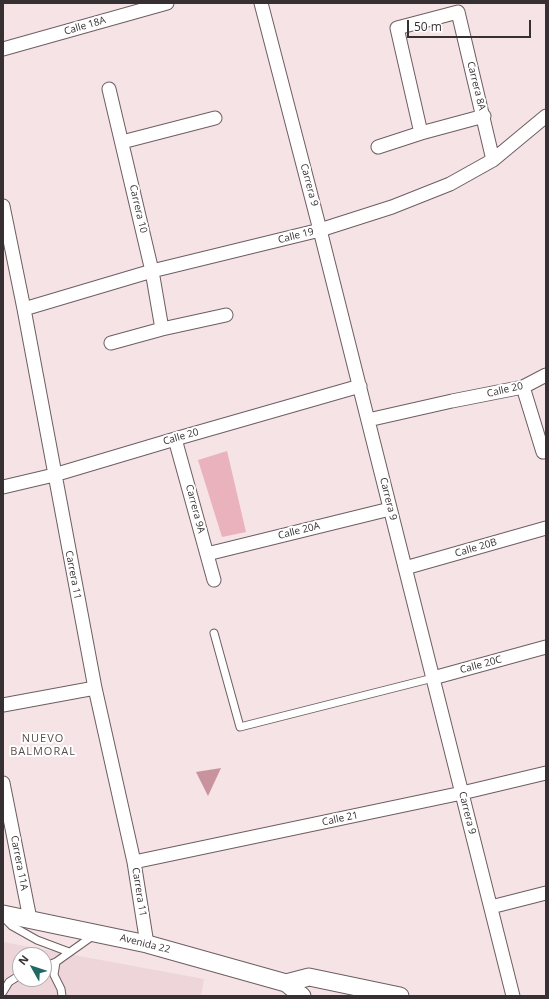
<!DOCTYPE html>
<html>
<head>
<meta charset="utf-8">
<style>
  body { margin:0 }
  #map { position:relative; width:549px; height:999px; overflow:hidden; background:#f5e3e6; font-family:"Open Sans",sans-serif }
  canvas { display:block }
  .frame { position:absolute; inset:0; border:4px solid #373032; pointer-events:none }
  .north { position:absolute; left:12px; top:947px; width:40px; height:40px; box-sizing:border-box; background:#fff; border:1px solid #afacad; border-radius:50%; rotate:309deg; font-size:11px; font-weight:700; line-height:16px; text-align:center; color:#373032 }
  .north::after { content:''; display:block; margin:auto; width:14px; height:18px; background:#216a64; clip-path:polygon(50% 0,100% 100%,50% 72%,0 100%) }
  .scale { position:absolute; left:407px; top:20px; width:124px; height:18px; box-sizing:border-box; border:2px solid #373032; border-top:0; padding-left:5px; font-size:12px; line-height:14px; white-space:nowrap; color:#373032; -webkit-text-stroke:3px #fff; paint-order:stroke }
</style>
</head>
<body>
<div id="map">
<canvas width="549" height="999"></canvas>
<div class="frame"></div>
<div class="north">N</div>
<div class="scale">50 m</div>
</div>
<script>
const ctx = document.querySelector('canvas').getContext('2d');
ctx.lineJoin = 'round';
function paint(path, color) { ctx.fillStyle = color; ctx.fill(path, 'evenodd'); }
const poly = rows => new Path2D(rows.map(r => 'M' + r).join(''));
function trace(path, color, width, dash) { ctx.strokeStyle = color; ctx.lineWidth = width; ctx.lineCap = dash ? 'butt' : 'round'; ctx.setLineDash(dash || []); ctx.stroke(path); }
function write(font, color, halo, rows, align = 'center') {
  ctx.font = font + ' "Open Sans",sans-serif'; ctx.lineWidth = 4; ctx.setLineDash([]); ctx.textBaseline = 'middle'; ctx.strokeStyle = halo; ctx.fillStyle = color; for (const [text, x, y, turn = 0] of rows) {
    ctx.save(); ctx.translate(x, y); ctx.rotate((+turn || 0) * Math.PI / 180); ctx.textAlign = isNaN(turn) ? turn : align; if (halo) ctx.strokeText(text, 0, 0); ctx.fillText(text, 0, 0); ctx.restore();
  }
}
paint(poly([
  [3,942,204,979,201,996,3,996],
  [20,955,44,955,44,979,20,979]
]), '#eed5d9');
paint(poly([
  [227,451,246,532,222,537,198,460]
]), '#e9b2bc');
paint(poly([
  [221,768,208,796,196,772]
]), '#c8939d');
const service = poly([
  [214,633,240,727,433,678],
  [3,917,12,926,37,940,69,952],
  [56,962,54,975,61,989,62,996],
  [44,967,56,962,94,935],
  [3,992,9,982,20,975]
]);
const minor = poly([
  [261,3,320,230,513,996],
  [3,49,167,3],
  [109,89,152,271,162,329],
  [421,133,397,28,458,12,493,160],
  [122,142,215,118],
  [378,147,421,133,484,116],
  [3,206,24,309,95,688,134,862,147,944],
  [24,309,152,271,320,230,392,207,450,184,493,160,546,116],
  [111,343,162,329,226,315],
  [523,387,543,452],
  [368,420,452,401,523,387,546,375],
  [175,439,214,580],
  [3,487,54,475,175,439,360,386],
  [207,554,390,509],
  [405,568,546,528],
  [433,678,546,647],
  [3,705,95,688],
  [3,783,30,919],
  [134,862,462,793,546,773],
  [491,907,546,893]
]);
const tertiary = poly([
  [3,914,147,944,286,983,302,996],
  [286,983,309,977,400,996]
]);
trace(service, '#6d5e61', 9);
trace(minor, '#6d5e61', 15);
trace(tertiary, '#6d5e61', 19);
trace(service, '#fff', 7);
trace(minor, '#fff', 13);
trace(tertiary, '#fff', 17);
write('10px', '#373032', '#fff', [
  ["Calle 18A",85,26,-16],
  ["Carrera 8A",476,86,76],
  ["Carrera 9",309,185,75],
  ["Carrera 10",138,209,77],
  ["Calle 19",296,236,-14],
  ["Calle 20",505,390,-13],
  ["Calle 20",181,437,-16],
  ["Carrera 9",388,499,76],
  ["Carrera 9A",195,509,75],
  ["Calle 20A",299,531,-14],
  ["Calle 20B",476,548,-16],
  ["Carrera 11",73,575,79],
  ["Calle 20C",481,665,-15],
  ["Carrera 9",467,813,76],
  ["Calle 21",340,819,-12],
  ["Carrera 11A",19,863,79],
  ["Carrera 11",139,892,81],
  ["Avenida 22",145,944,14]
]);
ctx.letterSpacing = '1px';
write('11px', '#5b4d4f', '#fff', [
  ["NUEVO",43,739],
  ["BALMORAL",43,752]
]);
ctx.letterSpacing = '0px';
</script>
</body>
</html>
